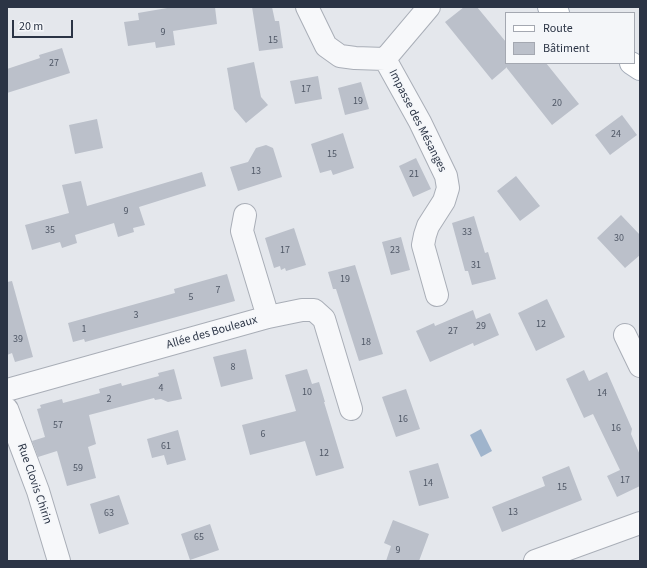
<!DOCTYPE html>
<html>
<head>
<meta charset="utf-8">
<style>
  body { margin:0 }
  #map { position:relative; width:647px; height:568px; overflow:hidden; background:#e4e7ec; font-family:"Source Sans 3",sans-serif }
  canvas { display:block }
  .frame { position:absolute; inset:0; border:8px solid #2b3445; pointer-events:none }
  .legend { position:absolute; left:505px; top:12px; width:130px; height:52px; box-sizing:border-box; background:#f4f6f9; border:1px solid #a4a8b1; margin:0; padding:5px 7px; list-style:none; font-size:12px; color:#2b3445 }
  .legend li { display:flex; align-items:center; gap:8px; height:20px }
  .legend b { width:20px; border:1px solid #a4a8b1 }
  .scale { position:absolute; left:12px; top:20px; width:61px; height:18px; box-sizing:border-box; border:2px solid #2b3445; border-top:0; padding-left:5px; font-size:12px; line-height:14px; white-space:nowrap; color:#2b3445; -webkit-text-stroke:3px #f4f6f9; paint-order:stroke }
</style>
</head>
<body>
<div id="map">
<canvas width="647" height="568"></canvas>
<div class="frame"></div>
<ul class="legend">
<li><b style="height:5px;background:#fff"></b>Route</li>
<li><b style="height:11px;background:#bbc0ca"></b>Bâtiment</li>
</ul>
<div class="scale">20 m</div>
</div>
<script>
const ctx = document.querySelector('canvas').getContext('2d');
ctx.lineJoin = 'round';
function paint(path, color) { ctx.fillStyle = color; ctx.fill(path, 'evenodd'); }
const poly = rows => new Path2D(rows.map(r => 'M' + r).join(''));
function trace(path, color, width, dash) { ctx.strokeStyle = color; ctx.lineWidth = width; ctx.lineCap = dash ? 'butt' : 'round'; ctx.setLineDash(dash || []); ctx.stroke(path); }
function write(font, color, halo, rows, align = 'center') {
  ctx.font = font + ' "Source Sans 3",sans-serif'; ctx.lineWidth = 3; ctx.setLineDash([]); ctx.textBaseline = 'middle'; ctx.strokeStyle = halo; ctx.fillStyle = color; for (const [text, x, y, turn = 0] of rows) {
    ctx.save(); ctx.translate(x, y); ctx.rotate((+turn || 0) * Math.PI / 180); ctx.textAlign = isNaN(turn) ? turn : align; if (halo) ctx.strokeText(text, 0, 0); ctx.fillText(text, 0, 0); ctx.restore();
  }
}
paint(poly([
  [481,429,492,451,481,457,470,435]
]), '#9fb4cc');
paint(poly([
  [173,7,215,7,217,24,173,31,175,45,156,48,155,42,128,46,124,22,139,20,138,13],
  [252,7,272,7,275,21,279,21,283,48,259,51],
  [464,7,477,7,506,42,506,63,546,63,579,104,552,125,506,67,506,68,492,80,445,22],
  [62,48,70,73,7,93,7,69,40,58,39,55],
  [254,62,261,97,268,105,246,123,234,109,227,68],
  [318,76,322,99,295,104,290,81],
  [361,82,369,109,345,115,338,88],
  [622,115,637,135,610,155,595,135],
  [97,119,103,148,75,154,69,125],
  [343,133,354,168,333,175,331,170,320,173,311,144],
  [266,145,273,148,282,177,238,191,230,167,248,162,256,148],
  [416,158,431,189,413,197,399,166],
  [202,172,206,186,139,207,145,225,133,228,134,232,118,237,114,223,75,235,77,243,62,248,60,242,32,250,25,225,69,213,62,185,81,181,87,206],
  [516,176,540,206,520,221,497,191],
  [621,215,640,235,640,255,625,268,597,238],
  [474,216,485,253,488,252,496,279,472,285,468,271,465,271,452,223],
  [294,228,306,265,286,271,285,268,281,270,280,266,274,268,265,238],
  [401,237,410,270,391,275,382,242],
  [355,265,383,354,359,361,336,289,333,289,328,272],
  [227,274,235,301,85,342,84,339,73,342,68,323,175,293,174,289],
  [12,281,33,357,15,362,12,353,7,355,7,282],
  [547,299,565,337,536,351,518,313],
  [473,310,476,319,490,313,499,335,474,346,473,343,430,362,416,331,434,323,435,326],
  [246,349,253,379,221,387,213,357],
  [174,369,182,399,168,402,161,399,155,400,154,398,89,415,96,444,88,447,96,478,67,486,57,451,38,457,32,441,45,437,37,409,41,408,40,405,62,399,63,403,100,393,99,389,121,383,122,386,159,376,158,373],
  [307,369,312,384,319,382,325,402,324,402,344,468,316,476,305,441,250,455,242,425,296,411,285,375],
  [584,370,589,381,607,372,632,429,631,434,640,455,640,486,617,497,607,476,620,470,593,414,584,418,566,379],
  [406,389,420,429,396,437,382,397],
  [178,430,186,460,167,465,164,455,152,458,147,439],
  [438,463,449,498,419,506,409,471],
  [569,466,582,500,502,532,492,507,545,486,542,477],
  [119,495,129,524,99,534,90,504],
  [393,520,429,534,419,561,386,561,391,546,384,543],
  [210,524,219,550,190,560,181,534]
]), '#bbc0ca');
const minor = poly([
  [307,7,326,46,340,56,355,58,385,59],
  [385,59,420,122,446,176,448,188,444,201,428,226,425,235,423,245,437,295],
  [385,59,429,7],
  [245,215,242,231,268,317],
  [625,335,640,366],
  [7,390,268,317,302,310,314,310,324,319,351,409],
  [7,409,38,491,59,561],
  [535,561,640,523]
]);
const major = poly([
  [549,7,558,13],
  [631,63,640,69]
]);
trace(minor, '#a9aeb7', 24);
trace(major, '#a3abb8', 24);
trace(minor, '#f7f8fa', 22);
trace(major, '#fff', 22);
write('10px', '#4f5766', null, [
  ["9",163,33],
  ["15",273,41],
  ["27",54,64],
  ["17",306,90],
  ["19",358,102],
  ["20",557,104],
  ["24",616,135],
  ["15",332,155],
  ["13",256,172],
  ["21",414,175],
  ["9",126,212],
  ["35",50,231],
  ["33",467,233],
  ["30",619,239],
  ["17",285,251],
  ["23",395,251],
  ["31",476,266],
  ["19",345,280],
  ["7",218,291],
  ["5",191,298],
  ["3",136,316],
  ["12",541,325],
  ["29",481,327],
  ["1",84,330],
  ["27",453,332],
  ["39",18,340],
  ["18",366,343],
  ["8",233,368],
  ["4",161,389],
  ["10",307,393],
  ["14",602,394],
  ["2",109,400],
  ["16",403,420],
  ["57",58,426],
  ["16",616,429],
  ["6",263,435],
  ["61",166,447],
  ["12",324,454],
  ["59",78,469],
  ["17",625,481],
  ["14",428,484],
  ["15",562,488],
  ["13",513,513],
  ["63",109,514],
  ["65",199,538],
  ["9",398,551]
]);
write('12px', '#2b3445', '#f4f6f9', [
  ["Impasse des Mésanges",417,121,63],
  ["Allée des Bouleaux",212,333,-16],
  ["Rue Clovis Chirin",34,484,71]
]);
</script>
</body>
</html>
